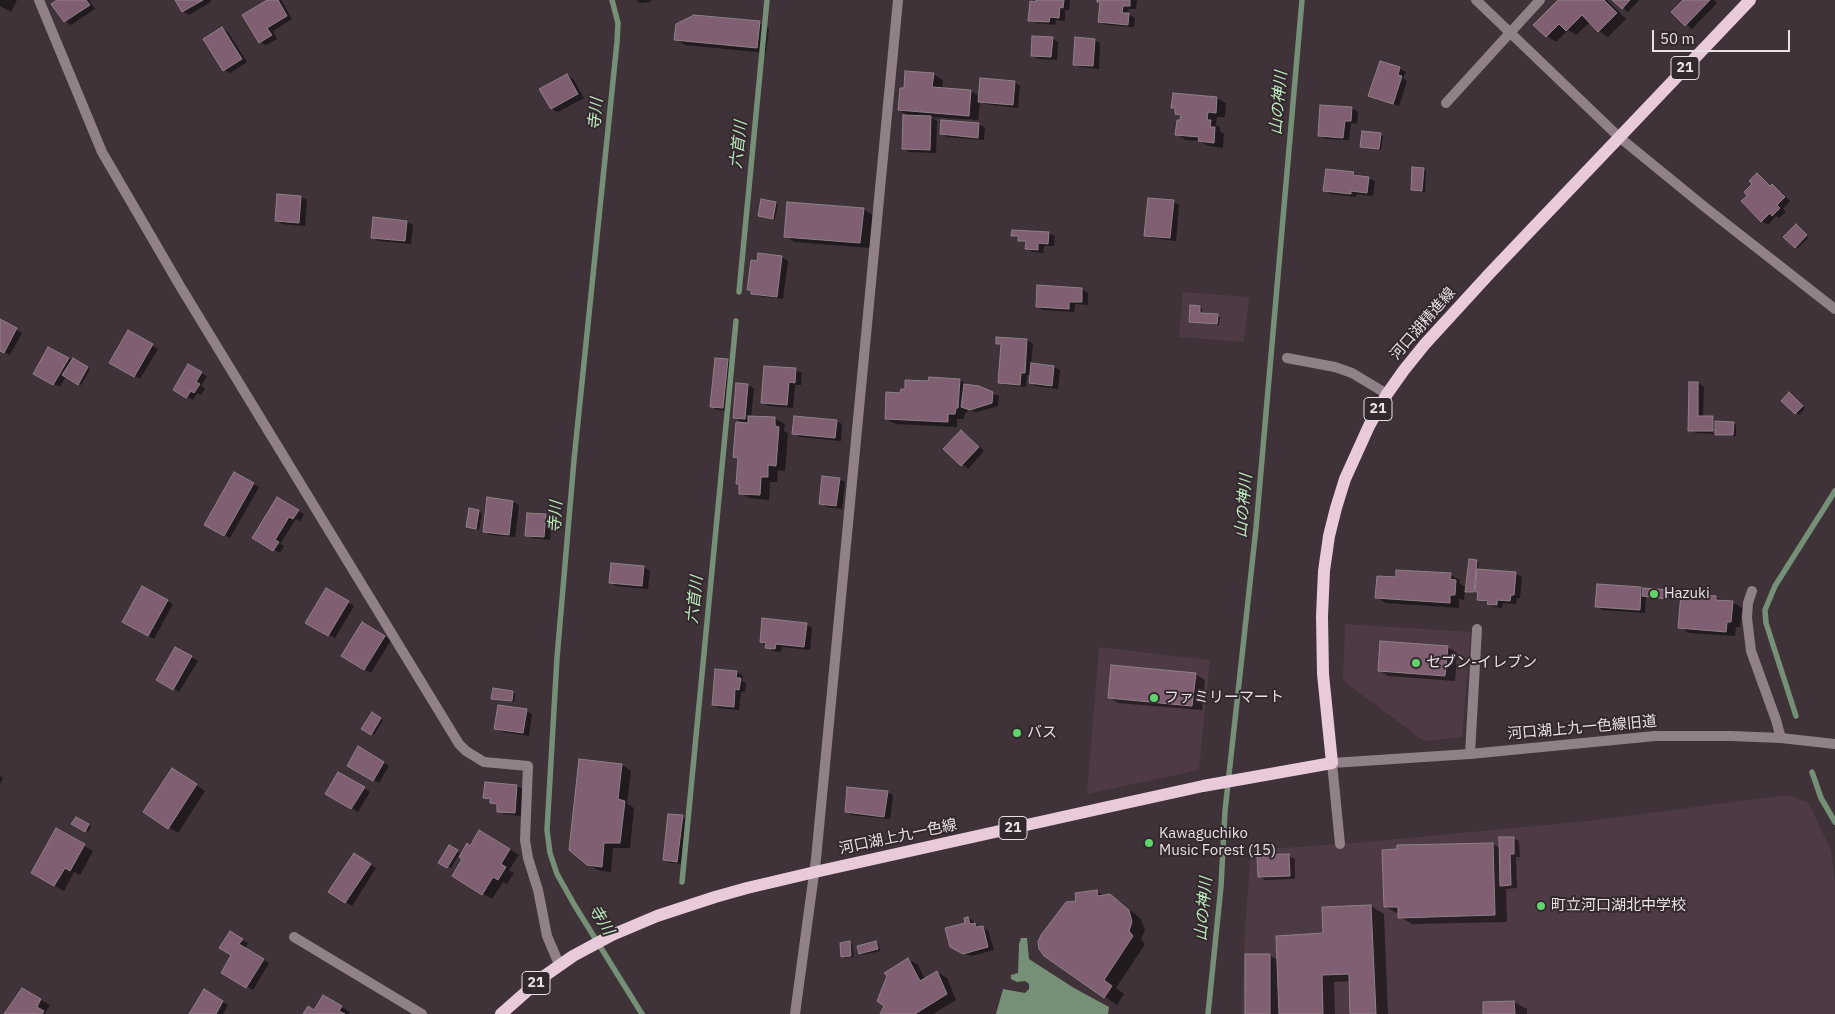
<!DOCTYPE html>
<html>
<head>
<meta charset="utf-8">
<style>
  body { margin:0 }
  #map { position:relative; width:1835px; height:1014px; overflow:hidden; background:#3f3239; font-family:"IBM Plex Sans",sans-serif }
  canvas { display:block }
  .scale { position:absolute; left:1652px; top:30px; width:138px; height:22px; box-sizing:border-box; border:2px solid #e9e0e5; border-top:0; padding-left:6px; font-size:15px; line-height:18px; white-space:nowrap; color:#e9e0e5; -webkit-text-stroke:4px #34282f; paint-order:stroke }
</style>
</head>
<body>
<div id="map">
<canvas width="1835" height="1014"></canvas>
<div class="scale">50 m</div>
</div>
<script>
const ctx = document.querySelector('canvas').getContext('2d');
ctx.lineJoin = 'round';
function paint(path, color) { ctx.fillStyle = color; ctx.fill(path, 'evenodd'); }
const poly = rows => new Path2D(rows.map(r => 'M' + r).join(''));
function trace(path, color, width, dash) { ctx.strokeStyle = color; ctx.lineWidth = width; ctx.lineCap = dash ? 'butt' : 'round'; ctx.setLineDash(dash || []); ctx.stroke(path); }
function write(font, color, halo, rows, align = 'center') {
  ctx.font = font + ' "IBM Plex Sans","Noto Sans JP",sans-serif'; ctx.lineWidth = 4; ctx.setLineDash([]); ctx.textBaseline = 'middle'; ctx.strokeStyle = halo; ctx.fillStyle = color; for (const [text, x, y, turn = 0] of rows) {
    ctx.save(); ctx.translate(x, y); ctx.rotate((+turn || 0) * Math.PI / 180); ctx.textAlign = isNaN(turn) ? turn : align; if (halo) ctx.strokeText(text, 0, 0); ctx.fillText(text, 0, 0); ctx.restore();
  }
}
paint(poly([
  [1183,292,1249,297,1244,342,1179,337],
  [1345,624,1471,632,1462,737,1424,741,1343,681],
  [1099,647,1210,660,1199,770,1087,794],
  [1788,795,1809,803,1831,851,1835,882,1835,1014,1242,1014,1245,930,1251,850,1355,843,1587,821]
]), '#4d3a45');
paint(poly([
  [1021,938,1027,938,1029,959,1074,988,1109,1007,1108,1014,996,1014,1003,989,1025,993,1029,989,1029,984,1025,981,1017,982,1011,979,1011,975,1018,973,1019,944]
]), '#759076');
paint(poly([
  [0,0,17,0,11,12,0,6],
  [59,0,89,0,95,9,71,25,65,21,53,4],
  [177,0,210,0,211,2,189,15,183,11],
  [270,0,281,0,292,19,273,31,277,39,266,45,260,42],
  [637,0,651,0,651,2,639,3],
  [1037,0,1070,0,1069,10,1065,10,1065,21,1056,20,1055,25,1036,23,1030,20],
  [1098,0,1137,0,1136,9,1129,9,1128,14,1135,18,1134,27,1106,25,1100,22,1101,3],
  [1560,0,1607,0,1626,19,1608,37,1599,31,1590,22,1576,35,1568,30,1556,42,1547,36,1535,25],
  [1614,0,1639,0,1628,12],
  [1684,0,1714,0,1717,3,1692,29,1672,12],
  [759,23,769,28,766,53,685,45,676,39],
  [222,29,228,32,247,62,230,73,224,70],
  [1052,38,1058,42,1057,60,1038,59,1032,55],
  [1094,40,1100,43,1099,69,1080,67,1074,64],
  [1400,69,1406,72,1403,78,1407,81,1399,106,1370,96],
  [933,74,943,80,942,89,971,91,980,97,1014,82,1020,86,1018,108,985,104,980,101,978,120,930,117,937,121,936,153,909,152,903,148,911,117,899,110,905,90],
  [567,75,573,79,584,98,558,112,552,109],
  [1217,98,1226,103,1225,117,1217,117,1216,125,1220,127,1220,131,1224,134,1223,148,1209,146,1200,141,1186,140,1176,134,1182,117,1176,114,1176,109,1173,107],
  [1321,106,1352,108,1358,112,1357,124,1351,123,1349,140,1325,139,1319,136],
  [979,124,985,128,984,140,947,137,941,133],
  [1380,134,1383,136,1381,150,1362,146],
  [1424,169,1426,170,1425,192,1415,191,1412,190],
  [1353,173,1375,181,1373,196,1357,194,1356,197,1330,194,1324,190],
  [1757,175,1772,187,1778,189,1790,201,1783,209,1786,212,1779,218,1776,216,1768,225,1762,221,1754,184],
  [278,195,301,197,307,200,305,226,282,224,276,220],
  [1173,202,1179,205,1176,241,1152,238,1146,235],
  [775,203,778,204,775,219,762,217],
  [863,209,873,215,870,248,795,242,785,236],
  [407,222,413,225,411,244,378,241,372,237],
  [1798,227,1809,237,1798,248,1795,247],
  [1049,233,1055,236,1054,246,1044,246,1043,253,1033,252,1027,249,1027,243,1013,235],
  [781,257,788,261,783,299,758,296,752,293,748,289,758,263],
  [1038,287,1082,289,1088,293,1088,305,1075,304,1074,312,1043,310,1037,307],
  [1200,307,1202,308,1202,314,1220,317,1219,325,1190,322],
  [0,321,22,333,10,355,0,350],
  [128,332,158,349,140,379,111,362],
  [998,338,1027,340,1033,344,1031,364,1054,367,1060,370,1058,389,1036,386,1030,382,1031,376,1027,375,1026,387,1005,385,999,382,1002,346,997,344],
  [49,348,90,369,81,385,66,376,60,387,35,373],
  [727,361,733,364,728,411,717,410,711,406],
  [189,366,207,376,201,386,205,388,201,395,197,393,193,400,174,389],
  [796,370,802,373,801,385,795,385,793,408,768,406,762,403],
  [959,380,969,385,999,396,998,406,977,412,968,410,967,413,965,413,964,419,957,419,957,427,896,424,886,419,901,394],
  [1690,383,1698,383,1704,387,1703,418,1713,418,1719,423,1734,423,1736,425,1736,436,1719,435,1716,434,1716,431,1708,427,1707,429,1715,434,1696,433,1690,430],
  [748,385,754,389,751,417,775,419,785,424,784,431,788,433,785,471,778,470,777,482,770,482,769,500,749,498,740,493,740,485,737,483,739,459,734,456,746,424,735,418],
  [1792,396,1805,408,1799,415,1783,401],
  [836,421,842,424,841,441,800,437,794,433],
  [961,431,967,435,984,451,968,469,945,449],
  [235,473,259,487,230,538,205,524],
  [839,479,845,482,842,509,827,507,821,503],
  [278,498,304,514,300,522,296,519,280,544,284,546,280,553,254,538],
  [513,502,519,505,515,537,490,535,484,531],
  [470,510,482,513,479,530,467,526],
  [529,514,546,516,552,519,550,540,533,538,526,535],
  [1477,561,1479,562,1478,570,1516,574,1522,577,1520,598,1517,598,1516,604,1503,603,1502,608,1495,607,1479,599,1479,593,1476,591,1476,593,1469,592,1465,590,1464,600,1459,599,1459,608,1386,603,1376,597,1397,579,1450,575,1460,580,1459,583,1467,588],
  [612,564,644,567,650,571,648,589,616,586,610,582],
  [142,588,173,604,154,639,124,622],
  [1641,588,1644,590,1668,592,1671,593,1670,599,1646,597,1645,613,1603,610,1596,607],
  [327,589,354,606,335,638,307,622],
  [1716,597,1725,602,1732,602,1742,608,1740,627,1736,627,1735,636,1689,633,1680,627],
  [362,623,391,640,371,673,342,656],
  [806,624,812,628,810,650,782,647,781,652,773,651,761,642],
  [1448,647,1457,653,1455,681,1388,676,1379,670],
  [176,648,198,661,179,692,157,679],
  [737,672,743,676,742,681,746,683,745,692,741,692,739,710,719,708,713,704],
  [1195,674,1205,680,1202,710,1118,703,1109,697],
  [513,693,515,694,514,702,495,699],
  [526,711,532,714,529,736,502,732,496,728],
  [372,713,383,720,374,735,363,728],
  [359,748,389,766,379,783,348,765],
  [580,761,622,765,631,771,627,804,634,808,630,848,613,848,611,872,598,870,588,864],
  [339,773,370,792,358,812,327,793],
  [181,775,205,791,178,833,169,827],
  [0,776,3,778,0,784],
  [517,786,523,789,521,816,504,814,498,811,498,806,485,798],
  [887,792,893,795,890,819,852,815,846,812],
  [682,817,688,820,683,864,670,863,664,860],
  [76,818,91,827,88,832,73,824],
  [56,830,93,851,80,875,74,872,64,891,32,873],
  [480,832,519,855,509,870,514,873,507,884,503,882,492,899,453,876],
  [1513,838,1519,841,1520,857,1516,857,1517,888,1506,889,1507,922,1412,924,1400,917,1399,914,1385,907,1493,844,1501,849],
  [449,846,460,853,451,868,440,862],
  [1289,856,1295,859,1295,879,1265,880,1259,876],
  [360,858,376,868,352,906,330,892],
  [1096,891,1104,896,1109,895,1122,903,1141,919,1145,930,1141,939,1145,944,1116,988,1124,994,1117,1005,1045,955,1077,902],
  [1371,906,1384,914,1388,1014,1352,1014,1351,981,1334,982,1335,1014,1246,1014,1269,955,1278,960,1324,935],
  [968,918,974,922,975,924,988,930,994,950,971,956,957,950],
  [230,933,248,943,245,949,269,963,253,990,223,973,233,955],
  [849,943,852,944,854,957,845,958,843,956],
  [876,943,879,944,880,951,862,955,860,953],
  [908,959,918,965,925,980,937,972,947,978,956,1000,933,1014,882,1014],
  [22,989,50,1005,45,1013,47,1014,5,1014,12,1002,14,1004],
  [204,991,228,1005,223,1014,190,1014],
  [323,996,350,1012,349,1014,305,1014,315,1011],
  [1514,1002,1527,1009,1527,1014,1485,1014]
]), '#0007');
trace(poly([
  [612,0,618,23,617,42,574,460,557,658,547,830,550,853,557,874,575,906,642,1014],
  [739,292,767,0],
  [1796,716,1766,623,1765,610,1775,586,1835,491],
  [1812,772,1821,798,1835,822],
  [682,882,736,321],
  [1208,1014,1221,886,1225,811,1256,528,1302,0]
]), '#759076', 5.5);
const building = poly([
  [57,0,86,0,90,5,64,22,51,4,57,0],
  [175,0,203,0,182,12,175,0],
  [267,0,278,0,287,16,267,28,272,35,259,43,242,15,267,0],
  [1036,0,1064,0,1063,8,1060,7,1059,18,1050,17,1049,22,1028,21,1030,1,1036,2,1036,0],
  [1097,0,1130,0,1130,6,1123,6,1122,13,1129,13,1128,25,1098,22,1100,2,1097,2,1097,0],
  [1558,0,1604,0,1617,13,1598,32,1582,15,1566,31,1559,24,1546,37,1533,25,1558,0],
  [1612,0,1630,0,1622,9,1612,0],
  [1683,0,1710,0,1685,26,1671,12,1683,0],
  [694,15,760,21,757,48,674,40,676,24,694,15],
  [222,27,242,59,223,71,203,39,222,27],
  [1032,36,1053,37,1051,57,1031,56,1032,36],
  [1075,37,1095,39,1093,66,1073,65,1075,37],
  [1380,61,1400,67,1398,75,1402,76,1393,104,1368,96,1380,61],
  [905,71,934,73,932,87,971,90,969,116,898,110,900,88,904,88,905,71],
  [567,74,578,94,551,109,539,89,567,74],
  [980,78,1015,81,1013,105,978,102,980,78],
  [1173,93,1217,97,1216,113,1208,112,1207,120,1211,120,1210,127,1215,127,1214,143,1198,141,1199,137,1175,135,1177,120,1180,120,1181,115,1175,114,1175,108,1171,108,1173,93],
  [1320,105,1352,107,1351,121,1345,121,1343,138,1318,136,1320,105],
  [903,115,931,116,930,150,902,149,903,115],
  [941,120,979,123,978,138,940,134,941,120],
  [1362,131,1381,133,1379,149,1360,147,1362,131],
  [1412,167,1424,168,1422,191,1411,190,1412,167],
  [1326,169,1354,172,1353,175,1369,177,1367,193,1351,191,1351,194,1323,191,1326,169],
  [1757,173,1770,186,1772,184,1785,197,1777,205,1780,208,1772,216,1770,213,1761,222,1741,201,1747,196,1744,192,1752,184,1749,181,1757,173],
  [277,194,301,196,299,223,275,221,277,194],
  [1148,198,1174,200,1170,238,1144,236,1148,198],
  [761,199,776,202,773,219,758,216,761,199],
  [787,202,864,208,860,243,784,237,787,202],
  [373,217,407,221,405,241,371,238,373,217],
  [1796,224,1807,235,1795,248,1783,237,1796,224],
  [1012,230,1049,232,1048,244,1038,243,1038,250,1025,249,1026,241,1018,241,1018,236,1011,236,1012,230],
  [758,253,782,256,777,297,751,294,751,290,747,290,751,260,757,261,758,253],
  [1037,285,1082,288,1082,302,1069,302,1069,309,1036,307,1037,285],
  [1190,305,1200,306,1200,313,1218,314,1217,324,1189,322,1190,305],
  [0,319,17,328,4,353,0,351,0,319],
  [128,330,153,344,134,377,109,363,128,330],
  [996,337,1027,339,1025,373,1021,373,1020,385,998,383,1001,344,996,344,996,337],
  [48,347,69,358,53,385,33,374,48,347],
  [73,358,88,367,78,385,62,375,73,358],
  [715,358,728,359,723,408,710,407,715,358],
  [1031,363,1054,366,1052,386,1029,383,1031,363],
  [188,364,202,372,196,382,200,384,194,393,191,391,186,398,173,390,188,364],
  [764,366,796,368,795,383,789,382,787,405,761,403,764,366],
  [929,377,960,379,958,408,956,408,955,414,948,414,948,422,885,419,886,392,900,393,901,389,905,389,905,380,928,381,929,377],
  [1689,382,1698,382,1698,416,1713,416,1713,431,1688,431,1689,382],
  [736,383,748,384,745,419,733,418,736,383],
  [964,384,979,386,993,392,992,403,970,410,961,407,964,384],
  [1789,392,1803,406,1795,414,1781,401,1789,392],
  [748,416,775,417,775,426,779,427,776,466,768,465,768,477,761,477,760,495,739,494,739,484,736,484,738,458,733,457,736,422,748,423,748,416],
  [794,416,837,420,835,438,792,434,794,416],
  [1715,421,1734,422,1733,435,1715,435,1715,421],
  [961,430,979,447,961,466,943,449,961,430],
  [234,472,254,483,224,536,204,525,234,472],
  [822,476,840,478,836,506,819,504,822,476],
  [277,497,299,510,293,519,289,517,275,540,279,542,273,551,252,538,277,497],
  [487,497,513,501,509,535,483,532,487,497],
  [469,508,479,510,476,529,466,527,469,508],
  [527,513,546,514,544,537,525,536,527,513],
  [1469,559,1477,560,1474,592,1465,592,1469,559],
  [611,563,644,566,642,586,609,583,611,563],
  [1477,569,1516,572,1514,595,1511,595,1510,601,1497,600,1497,605,1487,604,1488,601,1477,600,1478,592,1475,592,1477,569],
  [1396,570,1451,573,1450,579,1456,580,1455,595,1450,595,1450,603,1375,598,1377,576,1396,577,1396,570],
  [1597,584,1641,587,1640,610,1595,607,1597,584],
  [142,586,168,600,148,636,122,622,142,586],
  [326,588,349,601,328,636,305,623,326,588],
  [1643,588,1669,590,1668,599,1642,596,1643,588],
  [1681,593,1716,596,1716,600,1733,601,1731,622,1727,622,1726,632,1678,628,1681,593],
  [762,618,807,623,804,647,776,644,775,649,765,648,766,643,760,642,762,618],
  [362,622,385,636,364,670,341,656,362,622],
  [1380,641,1448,646,1445,676,1378,671,1380,641],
  [175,647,192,656,173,690,156,680,175,647],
  [1111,665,1196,673,1192,706,1108,698,1111,665],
  [715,669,737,671,736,678,741,678,739,690,735,689,734,707,712,705,715,669],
  [493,688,513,691,512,701,491,699,493,688],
  [498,705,527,709,523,733,494,729,498,705],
  [372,712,381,718,371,735,361,729,372,712],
  [358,746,384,762,373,781,347,766,358,746],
  [579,759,622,764,618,799,625,801,620,843,604,843,602,867,587,865,569,850,579,759],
  [172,768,197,784,168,829,143,812,172,768],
  [338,772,365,787,351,809,325,794,338,772],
  [485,782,517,785,515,813,497,812,497,804,490,803,490,799,483,798,485,782],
  [847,787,888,791,884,817,845,812,847,787],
  [668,814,683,815,677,862,663,860,668,814],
  [76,817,89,824,85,832,71,824,76,817],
  [56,828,85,844,70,871,65,868,54,886,31,873,56,828],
  [479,830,510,849,501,864,506,867,498,880,493,877,482,895,452,876,462,859,459,857,467,843,470,846,479,830],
  [1499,837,1514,837,1514,854,1510,854,1511,885,1500,886,1499,837],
  [1493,843,1495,915,1398,918,1398,907,1384,907,1382,850,1397,849,1397,845,1493,843],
  [449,845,458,850,447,868,438,863,449,845],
  [354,853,371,864,345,903,328,892,354,853],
  [1289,854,1290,876,1258,877,1257,855,1289,854],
  [1097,890,1098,896,1110,894,1129,910,1132,922,1129,931,1133,936,1104,980,1112,986,1104,998,1044,956,1039,949,1038,942,1041,935,1066,902,1076,901,1075,893,1097,890],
  [1371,905,1376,1014,1350,1014,1349,974,1322,975,1323,1014,1279,1014,1276,936,1323,933,1322,907,1371,905],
  [968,917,970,924,975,923,976,927,983,926,988,947,963,954,950,947,945,928,965,923,964,918,968,917],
  [230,931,243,939,239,944,264,959,246,988,221,973,231,955,219,948,230,931],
  [850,941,851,956,841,957,840,943,850,941],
  [876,941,878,949,859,954,857,946,876,941],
  [1245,954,1270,954,1270,1014,1245,1014,1245,954],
  [908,958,920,981,937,971,947,994,915,1014,880,1014,884,1006,877,1001,887,976,884,973,908,958],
  [22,988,41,999,37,1007,44,1011,42,1014,4,1014,22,988],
  [204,989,223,1001,216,1014,189,1014,204,989],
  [323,995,342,1006,339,1011,345,1014,303,1014,308,1006,314,1010,323,995],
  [1514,1001,1515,1014,1483,1014,1483,1002,1514,1001]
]);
paint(building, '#7f5f71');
trace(building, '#908189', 1);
trace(poly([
  [39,0,102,152,180,286,459,744,466,751,484,762,528,766,525,840,528,858,538,890,547,936,559,964],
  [1446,103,1540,0],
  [1287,358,1335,367,1352,373,1387,394],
  [1752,591,1748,603,1747,618,1751,651,1776,720,1781,738],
  [1470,754,1477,629],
  [1332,763,1340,844],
  [294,937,422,1014],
  [795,1014,816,859,898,0]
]), '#908189', 10);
trace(poly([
  [1476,0,1619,137,1706,208,1835,309],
  [1332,763,1470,754,1655,736,1731,736,1781,738,1835,744]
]), '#908189', 10);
trace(poly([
  [501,1014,543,977,573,956,612,935,657,916,715,897,747,888,815,872,1103,808,1203,786,1332,763,1323,674,1322,616,1324,571,1329,536,1336,508,1345,479,1369,426,1387,394,1404,370,1425,344,1490,273,1750,0]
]), '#e9cadb', 12);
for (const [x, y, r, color] of [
  [1654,594,5,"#5fd56b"],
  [1416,663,5,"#5fd56b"],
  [1154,698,5,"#5fd56b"],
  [1017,733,5,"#5fd56b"],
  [1149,843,5,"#5fd56b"],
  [1541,906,5,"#5fd56b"]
]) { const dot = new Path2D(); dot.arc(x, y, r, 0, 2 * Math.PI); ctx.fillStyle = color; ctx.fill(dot); trace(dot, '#34282f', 2); }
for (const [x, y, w] of [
  [1685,68,28],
  [1378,409,28],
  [1013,828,28],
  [536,983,28]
]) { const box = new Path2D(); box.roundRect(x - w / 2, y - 11.5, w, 23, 4); ctx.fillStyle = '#34282f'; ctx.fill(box); trace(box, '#e9e0e5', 1); }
write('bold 14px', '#e9e0e5', null, [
  ["21",1685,68],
  ["21",1378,409],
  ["21",1013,828],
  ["21",536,983]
]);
write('15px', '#e9e0e5', '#34282f', [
  ["河口湖精進線",1423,324,-49],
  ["河口湖上九一色線旧道",1582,728,-5],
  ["河口湖上九一色線",898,837,-12]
]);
write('15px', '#e9e0e5', '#34282f', [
  ["Hazuki",1664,594],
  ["セブン-イレブン",1426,663],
  ["ファミリーマート",1164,698],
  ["バス",1027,733],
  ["Kawaguchiko",1159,834],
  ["Music Forest (15)",1159,851],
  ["町立河口湖北中学校",1551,906]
], 'left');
write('italic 16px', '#bbeabd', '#34282f', [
  ["山の神川",1279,103,-85],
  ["寺川",596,114,-84],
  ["六首川",739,145,-84],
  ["山の神川",1244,506,-85],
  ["寺川",556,517,-86],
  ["六首川",695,600,-84],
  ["山の神川",1204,909,-85],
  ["寺川",601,920,59]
]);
</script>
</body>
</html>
